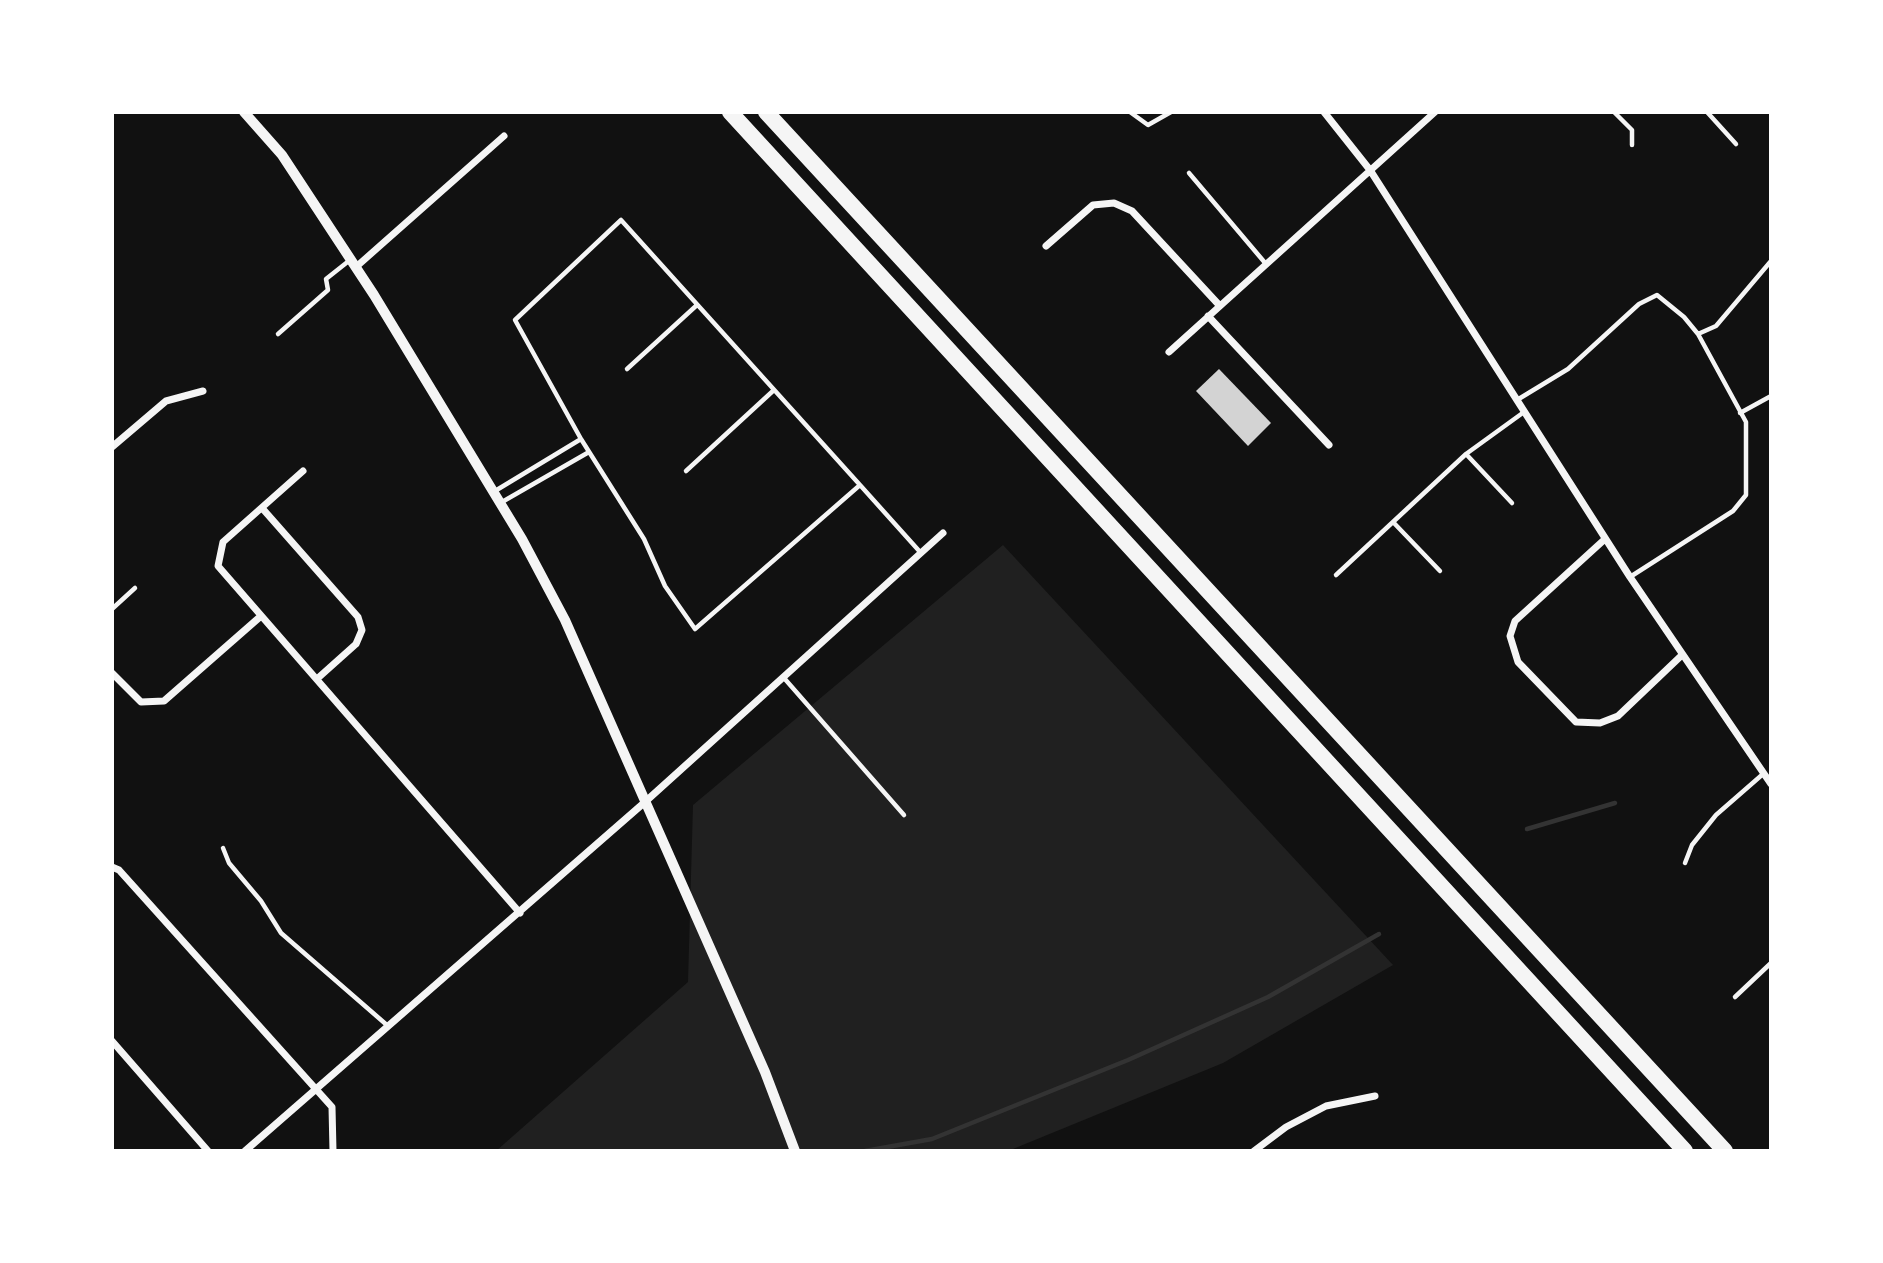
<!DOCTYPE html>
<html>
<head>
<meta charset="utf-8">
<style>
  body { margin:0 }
  #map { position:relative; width:1883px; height:1263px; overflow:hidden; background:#111; font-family:"Golos Text",sans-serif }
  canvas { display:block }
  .frame { position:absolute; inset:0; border:114px solid #fff; pointer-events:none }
</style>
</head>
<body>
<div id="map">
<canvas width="1883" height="1263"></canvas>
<div class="frame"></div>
</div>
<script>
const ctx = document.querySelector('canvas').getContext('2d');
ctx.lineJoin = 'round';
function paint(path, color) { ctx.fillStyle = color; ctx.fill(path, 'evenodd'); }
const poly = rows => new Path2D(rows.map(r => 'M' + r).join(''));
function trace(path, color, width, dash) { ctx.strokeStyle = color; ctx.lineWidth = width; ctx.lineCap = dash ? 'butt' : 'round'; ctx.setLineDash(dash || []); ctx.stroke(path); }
paint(poly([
  [1003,545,1393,965,1223,1063,1008,1151,496,1151,688,982,693,805]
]), '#202020');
trace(poly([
  [1527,829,1615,803],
  [865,1151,932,1139,1128,1060,1268,997,1379,934]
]), '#333', 4.5);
paint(poly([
  [1219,369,1271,423,1248,446,1196,391]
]), '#d3d3d3');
trace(poly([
  [1130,112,1148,125,1171,112],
  [1614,112,1632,130,1632,145],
  [1707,112,1736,144],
  [1189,173,1266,264],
  [278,334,328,290,326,279,350,260],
  [1698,334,1716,326,1771,261],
  [627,369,697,305],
  [1517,400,1568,369,1639,304,1657,295,1684,317,1698,334,1746,422,1746,495,1733,511,1630,577],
  [1740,413,1771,396],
  [1466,454,1512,503],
  [686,471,774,390],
  [860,485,695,629,665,586,644,539,581,439,515,320,621,220,860,485,921,553],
  [495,491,581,439],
  [502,502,589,452],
  [1393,522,1440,571],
  [1336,575,1466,454,1524,412],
  [112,609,135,588],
  [784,678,904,815],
  [223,848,229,863,261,901,281,933,388,1026],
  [1685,863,1692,845,1716,815,1763,774],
  [1735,997,1771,963]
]), '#f5f5f5', 4.5);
trace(poly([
  [1324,112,1370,170,1630,577,1771,784],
  [1046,246,1093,205,1114,203,1132,211,1220,306],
  [356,267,504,136],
  [1208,316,1329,445],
  [1169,352,1435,112],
  [112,447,166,401,203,391],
  [303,471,223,542,218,566,520,913],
  [262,508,358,617,362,630,356,644,318,678],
  [1605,539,1515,621,1510,636,1518,662,1576,722,1600,723,1618,716,1682,655],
  [112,673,141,702,164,701,261,616],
  [112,867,119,870,332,1107,333,1151],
  [112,1041,208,1151],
  [245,1151,645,802,943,533],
  [1254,1151,1286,1127,1326,1106,1375,1096]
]), '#f5f5f5', 7);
trace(poly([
  [244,112,282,155,374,295,522,539,565,620,765,1072,795,1151]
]), '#f5f5f5', 10);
trace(poly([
  [730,112,1685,1151],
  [766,112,1725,1151]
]), '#f5f5f5', 16);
</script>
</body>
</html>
